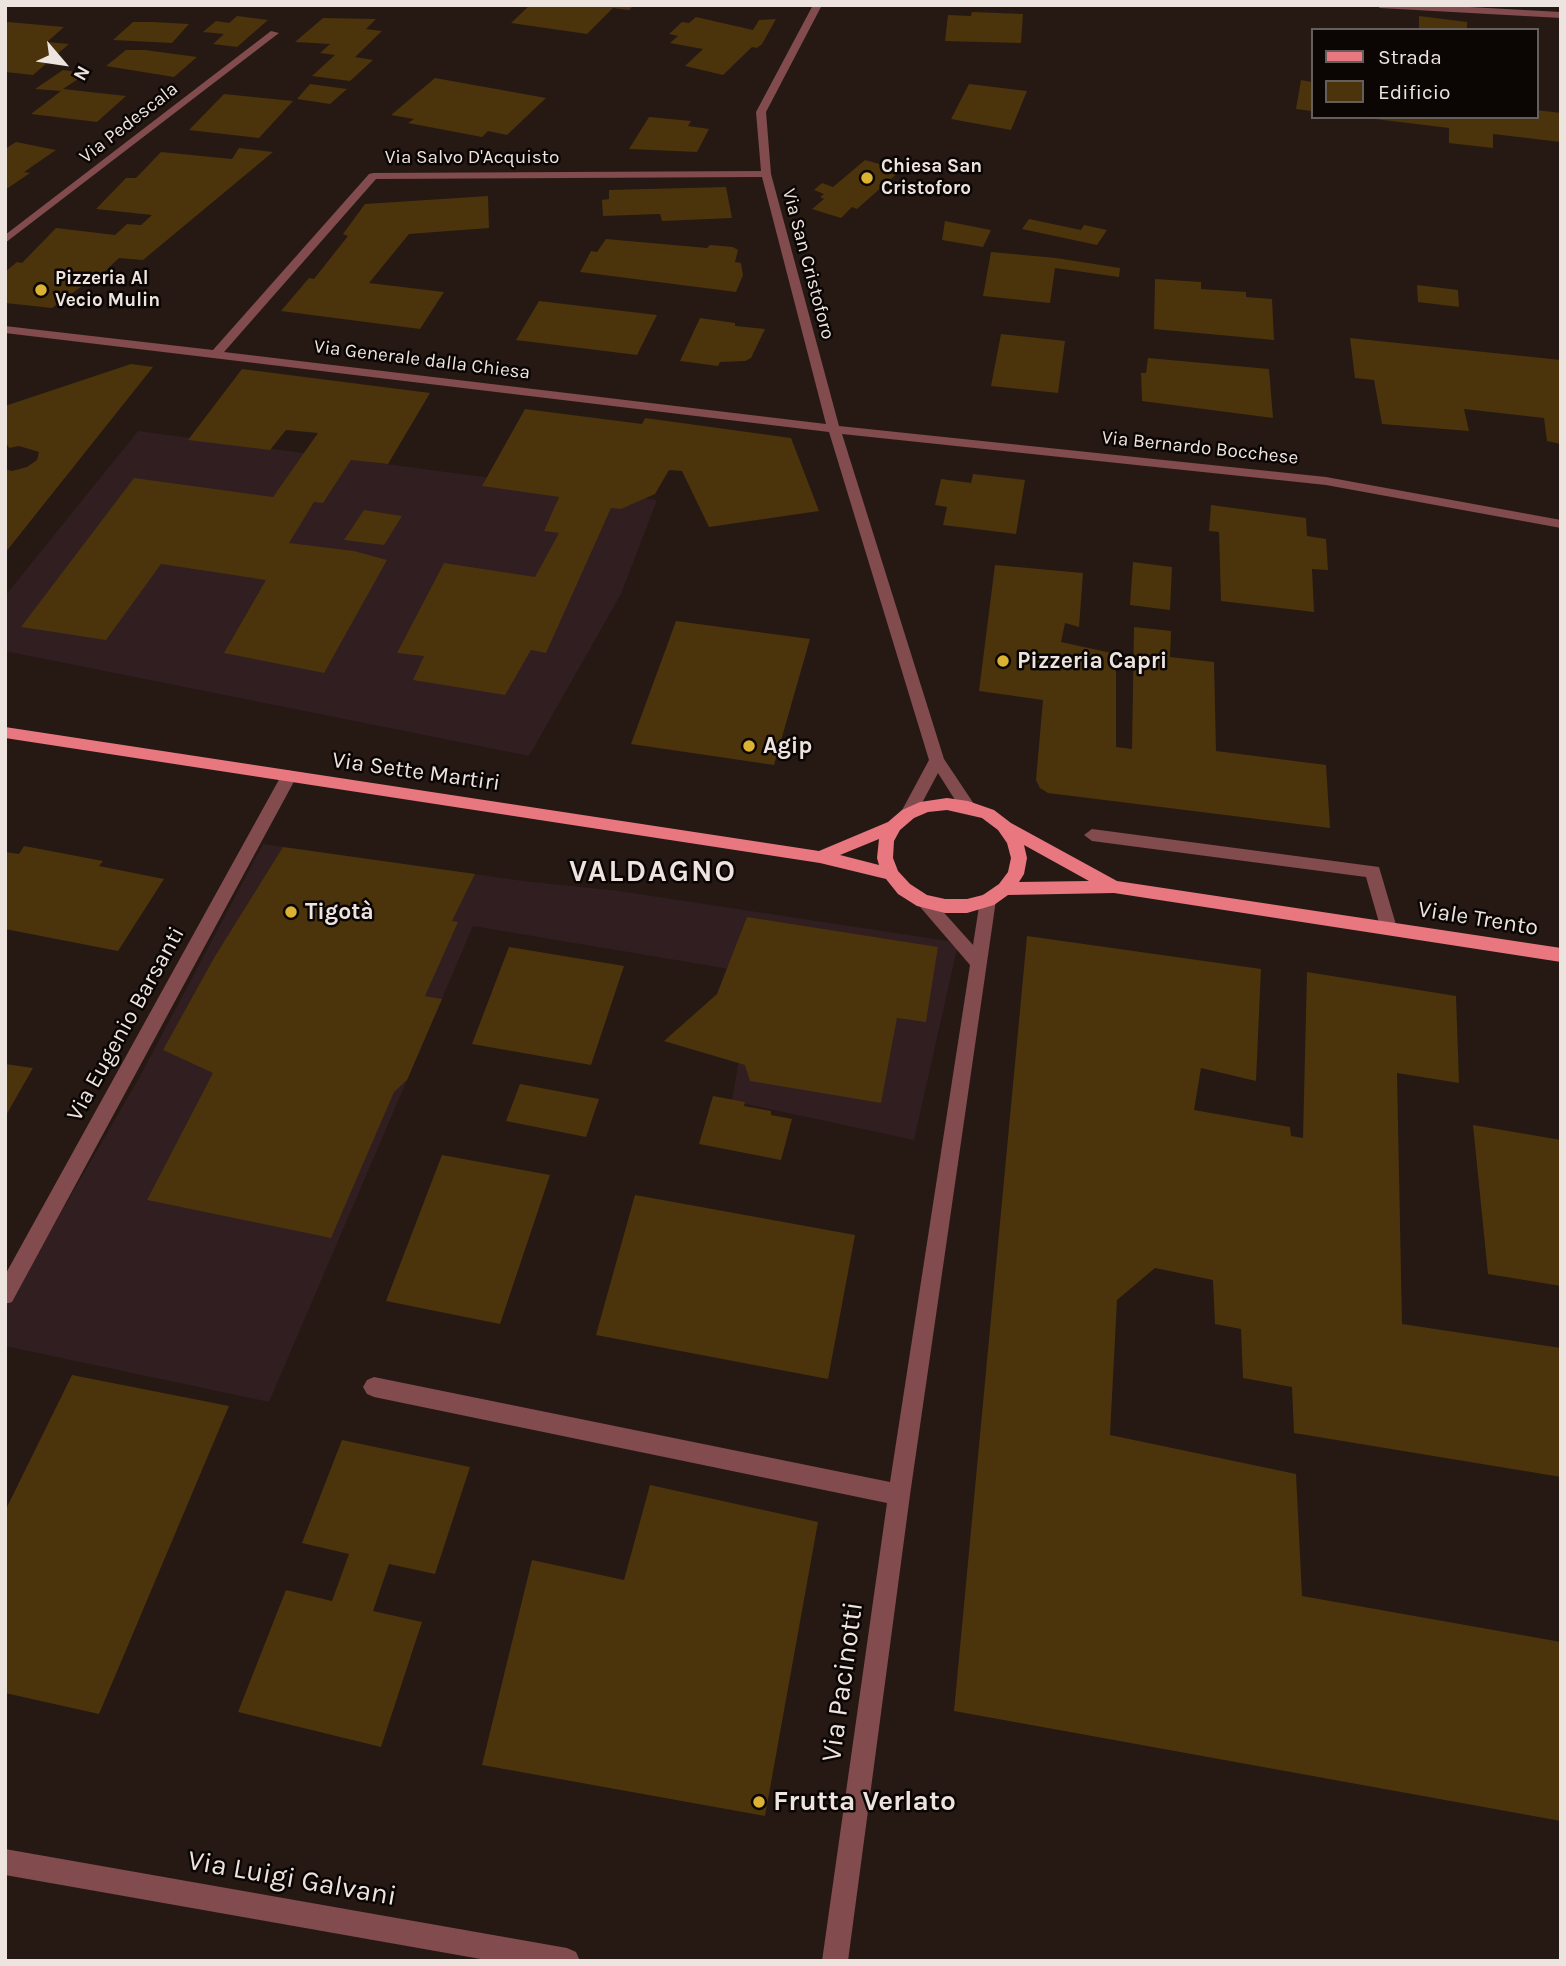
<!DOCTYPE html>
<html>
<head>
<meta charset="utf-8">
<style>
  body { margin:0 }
  #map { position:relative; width:1566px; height:1966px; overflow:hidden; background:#261914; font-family:Karla,sans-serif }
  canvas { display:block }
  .frame { position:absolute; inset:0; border:7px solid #ede4e0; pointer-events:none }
  .legend { position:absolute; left:1311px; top:28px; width:228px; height:91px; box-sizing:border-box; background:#0b0604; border:2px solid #655f5c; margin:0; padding:9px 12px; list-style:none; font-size:21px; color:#ede4e0 }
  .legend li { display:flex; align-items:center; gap:14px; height:35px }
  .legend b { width:35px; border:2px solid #655f5c }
  .north { position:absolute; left:28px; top:28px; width:70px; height:70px; -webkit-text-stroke:5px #0b0604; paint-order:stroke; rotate:119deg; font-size:19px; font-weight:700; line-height:28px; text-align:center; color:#ede4e0 }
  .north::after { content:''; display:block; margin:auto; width:24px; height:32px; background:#ede4e0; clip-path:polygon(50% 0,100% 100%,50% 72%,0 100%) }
</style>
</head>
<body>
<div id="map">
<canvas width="1566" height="1966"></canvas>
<div class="frame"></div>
<ul class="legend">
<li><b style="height:9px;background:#e87780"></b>Strada</li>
<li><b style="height:19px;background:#4b330c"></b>Edificio</li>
</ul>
<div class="north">N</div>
</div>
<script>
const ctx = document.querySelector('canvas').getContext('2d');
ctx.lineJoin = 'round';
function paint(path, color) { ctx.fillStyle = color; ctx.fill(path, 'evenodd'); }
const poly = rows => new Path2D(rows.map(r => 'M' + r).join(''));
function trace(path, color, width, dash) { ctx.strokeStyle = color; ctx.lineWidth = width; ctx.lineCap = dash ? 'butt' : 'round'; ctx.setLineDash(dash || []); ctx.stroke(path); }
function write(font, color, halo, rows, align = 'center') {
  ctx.font = font + ' Karla,sans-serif'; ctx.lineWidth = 5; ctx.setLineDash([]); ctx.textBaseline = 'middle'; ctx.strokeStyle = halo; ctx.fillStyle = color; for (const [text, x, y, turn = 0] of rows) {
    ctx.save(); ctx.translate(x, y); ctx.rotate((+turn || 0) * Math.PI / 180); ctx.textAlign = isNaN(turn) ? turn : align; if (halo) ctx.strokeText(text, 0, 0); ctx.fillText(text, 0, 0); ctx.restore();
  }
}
paint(poly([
  [138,431,657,500,621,594,529,756,5,651,5,596],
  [263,844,523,881,619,891,948,941,957,949,914,1140,732,1101,753,973,473,926,269,1402,5,1346,5,1309,139,1078]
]), '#301e20');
paint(poly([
  [530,5,634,5,629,10,613,8,587,34,511,23],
  [972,12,1023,14,1021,43,945,41,948,15,971,16],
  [237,16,268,20,237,47,213,44,224,34,203,32,216,21,229,23],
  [1419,16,1467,22,1467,30,1419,30],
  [696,17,753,30,759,20,776,19,762,44,757,48,752,47,723,75,685,66,703,49,670,43,678,36,669,34,682,22,689,23],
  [323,18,376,19,366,29,382,31,355,57,373,60,350,81,312,76,335,55,320,53,330,44,295,42],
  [8,22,64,27,47,42,69,44,33,75,5,72,5,24],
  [133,22,153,22,189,24,172,43,113,40],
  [126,50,145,50,197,57,174,77,106,66],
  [63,70,87,73,63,89,126,96,97,122,31,114,61,91,35,89],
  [435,78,546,98,507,135,488,131,482,137,408,123,414,119,391,115],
  [1301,80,1312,82,1312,111,1296,109],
  [310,84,347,89,330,104,297,99],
  [969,84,1027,91,1011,130,951,119],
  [224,94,293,101,259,138,189,130],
  [1536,110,1561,113,1561,142,1493,134,1493,148,1449,143,1449,128,1375,119,1536,117],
  [649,117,691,121,688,126,709,129,697,152,629,149],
  [16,142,56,150,24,172,30,173,5,190,5,149],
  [239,148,273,152,143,260,119,258,100,276,96,276,52,308,5,303,5,272,17,262,22,263,56,228,115,235,127,224,141,225,152,215,96,209,126,178,136,178,161,152,232,159],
  [865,160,901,170,857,209,852,207,841,218,812,209,824,199,820,197,824,194,814,190,822,183,833,187],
  [726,187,732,218,662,221,660,214,603,216,602,200,609,199,609,190],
  [488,196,489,228,409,234,369,283,444,292,420,329,281,311,309,278,314,279,348,236,343,234,365,204],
  [1029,219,1081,230,1084,225,1107,230,1097,245,1022,229],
  [945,221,991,230,983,247,942,240],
  [606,239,707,248,710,245,733,247,738,250,735,262,741,263,743,275,736,292,580,272,591,251,597,252],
  [991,252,1056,258,1120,268,1119,277,1055,268,1050,303,983,296],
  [1155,279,1201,282,1201,289,1246,292,1246,297,1272,299,1274,340,1154,329],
  [1417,285,1458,290,1459,307,1418,302],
  [539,301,657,315,637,355,516,340],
  [700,318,735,323,735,326,765,329,751,358,745,361,720,362,718,366,680,361],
  [1001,334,1065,341,1058,393,991,386],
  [1350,338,1561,360,1561,444,1547,441,1544,418,1464,409,1469,431,1382,424,1374,380,1355,378],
  [1148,358,1269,369,1273,418,1142,401,1141,373,1146,373],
  [131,364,153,367,5,553,5,469,12,471,27,467,37,460,39,452,19,446,9,448,5,441,5,406],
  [242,369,430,393,388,464,351,460,323,503,314,502,289,543,354,551,387,560,324,673,224,653,266,580,161,564,106,640,21,627,134,478,273,497,318,433,286,430,270,450,188,440],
  [525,409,642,424,645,418,791,438,819,511,709,527,682,471,669,470,655,494,621,509,611,508,546,653,531,650,505,695,413,680,424,656,397,653,444,563,535,577,559,533,544,531,559,497,482,486],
  [973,474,1025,480,1016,534,943,525,947,507,935,505,941,479,971,483],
  [1211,505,1306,518,1307,536,1326,539,1328,570,1312,569,1314,612,1221,601,1219,532,1209,531],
  [364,510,402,516,384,545,344,540],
  [1133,562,1172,567,1170,610,1130,605],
  [995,565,1083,573,1079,627,1065,623,1061,642,1116,654,1116,747,1132,749,1134,627,1171,631,1170,657,1214,662,1216,751,1326,765,1330,828,1048,793,1040,788,1036,780,1043,700,979,691],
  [676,621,810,639,774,765,631,744],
  [24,846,103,861,99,866,164,879,118,951,5,929,5,852,19,854],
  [283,847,475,874,452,921,458,922,425,996,442,999,407,1080,394,1092,331,1238,147,1200,213,1073,163,1050,214,958],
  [747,917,938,947,926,1022,897,1018,881,1103,750,1081,745,1065,664,1041,717,994],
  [1027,936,1261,969,1256,1081,1201,1068,1194,1110,1290,1127,1291,1136,1303,1138,1307,972,1456,996,1459,1083,1397,1073,1402,1324,1561,1348,1561,1477,1294,1433,1292,1387,1243,1378,1241,1329,1215,1324,1213,1280,1155,1268,1117,1300,1110,1435,1296,1474,1302,1596,1561,1642,1561,1821,954,1711],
  [509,947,624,966,591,1065,472,1044],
  [5,1064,33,1068,5,1117],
  [520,1084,599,1099,586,1137,506,1121],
  [713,1096,745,1102,744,1106,771,1111,771,1115,792,1119,781,1160,699,1144],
  [1473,1125,1561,1140,1561,1286,1488,1274],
  [442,1155,550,1175,500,1324,386,1301],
  [635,1195,855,1235,828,1379,596,1335],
  [72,1375,229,1406,99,1714,5,1693,5,1511],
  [342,1440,470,1467,435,1574,389,1564,373,1611,422,1622,381,1747,238,1712,286,1590,332,1601,349,1554,302,1543],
  [650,1485,818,1522,765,1816,482,1765,532,1560,624,1580]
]), '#4b330c');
paint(poly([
  [813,5,822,5,766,112,771,174,839,426,1326,477,1561,520,1561,528,1326,485,842,434,944,759,976,807,968,813,962,811,938,773,914,818,908,820,900,814,929,760,829,432,5,333,5,326,213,350,369,174,373,173,761,171,756,112,813,5],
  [762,177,826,424,224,352,376,179,762,177],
  [1376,5,1433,5,1561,12,1561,18,1380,8,1376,5],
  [271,31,279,33,5,243,5,235,271,31],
  [289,770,297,776,12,1302,5,1304,5,1275,281,776,289,770],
  [1092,829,1379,867,1397,928,1394,933,1388,935,1382,933,1366,877,1092,841,1084,835,1092,829],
  [988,893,994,895,996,900,910,1495,848,1961,822,1961,887,1503,374,1397,367,1394,363,1387,367,1380,374,1377,890,1482,970,965,915,901,917,896,929,896,973,945,980,900,982,895,988,893],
  [5,1849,567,1948,576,1952,580,1961,492,1961,5,1875,5,1849]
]), '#824b4e');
paint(poly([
  [5,727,819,851,888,822,902,810,920,802,947,798,968,801,994,810,1011,823,1117,881,1561,948,1561,962,1114,893,1008,895,994,905,967,913,945,913,917,906,898,894,886,879,820,863,5,738,5,727],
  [947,810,982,818,998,830,1007,843,1011,858,1008,872,999,884,983,895,967,899,945,899,927,895,910,884,898,871,893,858,894,841,900,830,914,818,928,812,947,810],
  [879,839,877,858,879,865,840,855,879,839],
  [1024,845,1089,881,1019,882,1024,874,1027,858,1024,845]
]), '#e87780');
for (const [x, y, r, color] of [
  [867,178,7,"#dcb233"],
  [41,290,7,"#dcb233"],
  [1003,661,7,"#dcb233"],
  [749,746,7,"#dcb233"],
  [291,912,7,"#dcb233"],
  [759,1802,7,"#dcb233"]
]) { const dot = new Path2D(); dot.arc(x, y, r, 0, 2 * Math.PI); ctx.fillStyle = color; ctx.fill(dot); trace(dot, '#0b0604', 2.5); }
write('19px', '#ede4e0', '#0b0604', [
  ["Via Pedescala",129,123,-38],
  ["Via Salvo D'Acquisto",472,158],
  ["Via San Cristoforo",808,264,75],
  ["Via Generale dalla Chiesa",422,360,7],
  ["Via Bernardo Bocchese",1200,448,6]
]);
write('bold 19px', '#ede4e0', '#0b0604', [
  ["Chiesa San",881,167],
  ["Cristoforo",881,189],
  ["Pizzeria Al",55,279],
  ["Vecio Mulin",55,301]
], 'left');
write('bold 23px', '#ede4e0', '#0b0604', [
  ["Pizzeria Capri",1017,661],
  ["Agip",763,746],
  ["Tigotà",305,912]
], 'left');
write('23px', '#ede4e0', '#0b0604', [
  ["Via Sette Martiri",416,772,8],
  ["Viale Trento",1478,919,9],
  ["Via Eugenio Barsanti",126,1024,-61]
]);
write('28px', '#ede4e0', '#0b0604', [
  ["Via Pacinotti",843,1682,-82],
  ["Via Luigi Galvani",292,1879,10]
]);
write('bold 28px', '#ede4e0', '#0b0604', [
  ["Frutta Verlato",773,1802]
], 'left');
ctx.letterSpacing = '2px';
write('bold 30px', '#ede4e0', '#0b0604', [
  ["VALDAGNO",653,872]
]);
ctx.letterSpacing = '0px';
</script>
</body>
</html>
